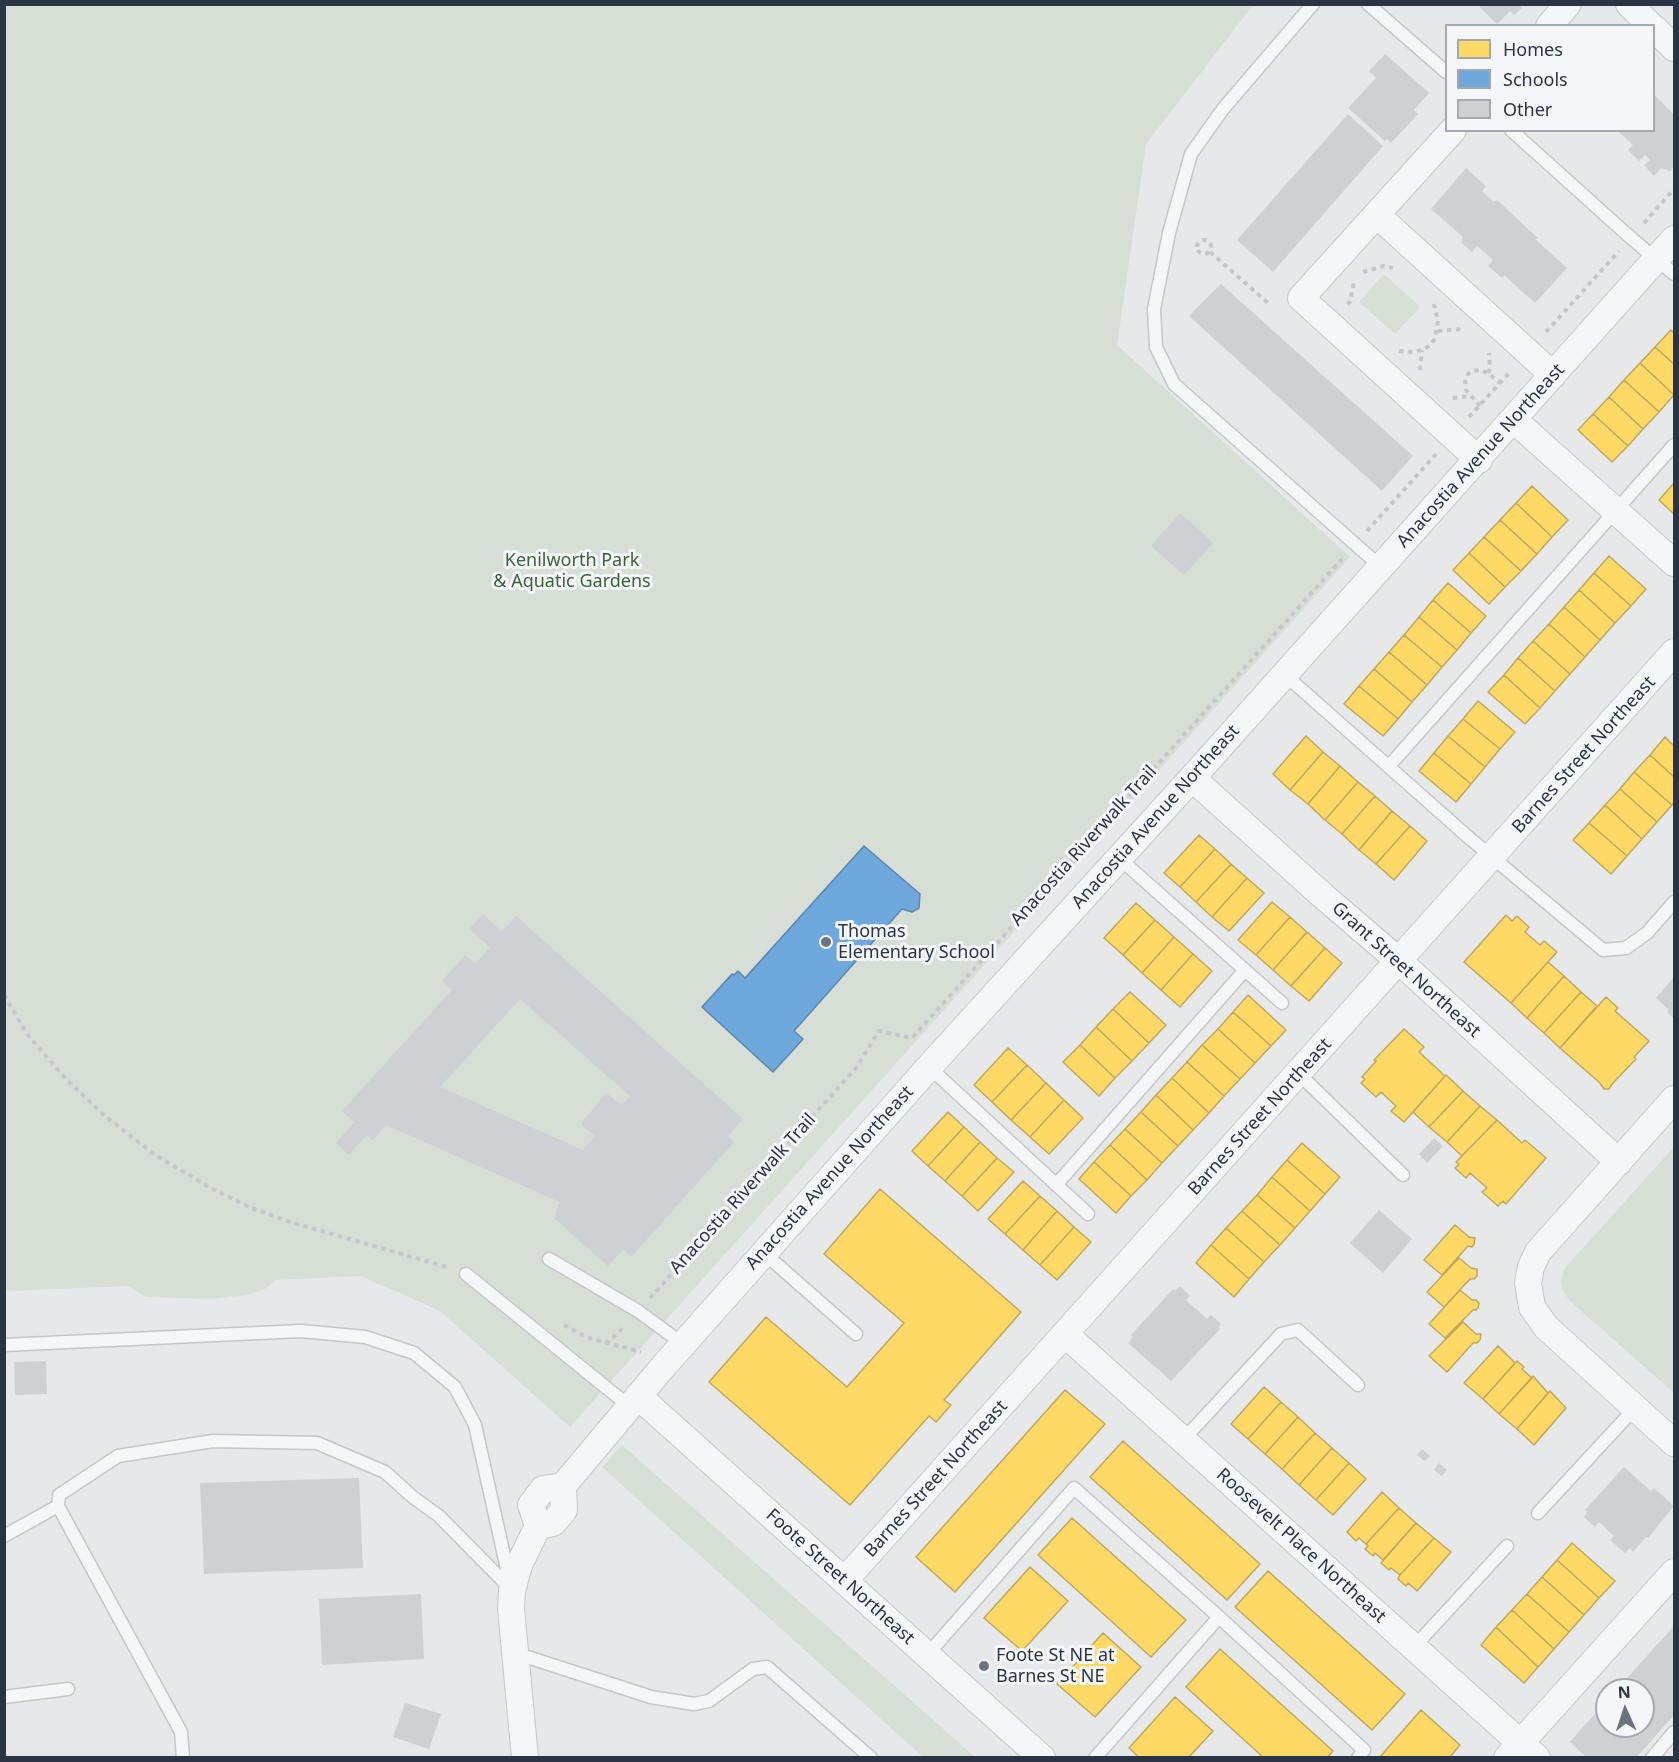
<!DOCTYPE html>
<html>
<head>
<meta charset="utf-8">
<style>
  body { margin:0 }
  #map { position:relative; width:1679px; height:1762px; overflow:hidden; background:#e6e8ea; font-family:"Noto Sans",sans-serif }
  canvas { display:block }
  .frame { position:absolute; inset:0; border:6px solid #2b3445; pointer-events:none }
  .legend { position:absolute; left:1445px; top:24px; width:210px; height:108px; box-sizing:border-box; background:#f4f6f9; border:2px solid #a4a8b1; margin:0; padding:8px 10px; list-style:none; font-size:18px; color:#2b3445 }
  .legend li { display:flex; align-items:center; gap:12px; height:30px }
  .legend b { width:30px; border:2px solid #a4a8b1 }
  .north { position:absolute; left:1595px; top:1678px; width:60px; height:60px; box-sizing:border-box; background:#f4f6f9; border:2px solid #a4a8b1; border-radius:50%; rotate:357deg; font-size:16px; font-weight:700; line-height:24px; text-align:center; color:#2b3445 }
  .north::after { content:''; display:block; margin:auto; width:21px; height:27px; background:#6c737f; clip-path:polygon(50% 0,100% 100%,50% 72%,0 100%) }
</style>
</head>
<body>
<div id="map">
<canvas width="1679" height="1762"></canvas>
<div class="frame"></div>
<ul class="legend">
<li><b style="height:16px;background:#ffd966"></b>Homes</li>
<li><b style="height:16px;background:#6fa8dc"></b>Schools</li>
<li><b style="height:16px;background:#ced0d3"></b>Other</li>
</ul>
<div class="north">N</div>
</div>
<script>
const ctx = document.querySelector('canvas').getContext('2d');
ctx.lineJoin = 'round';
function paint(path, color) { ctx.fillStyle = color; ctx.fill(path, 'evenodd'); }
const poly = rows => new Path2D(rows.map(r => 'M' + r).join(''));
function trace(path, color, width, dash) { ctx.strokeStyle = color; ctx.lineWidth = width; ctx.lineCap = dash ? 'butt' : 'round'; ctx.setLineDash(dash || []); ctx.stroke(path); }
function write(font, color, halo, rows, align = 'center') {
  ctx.font = font + ' "Noto Sans",sans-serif'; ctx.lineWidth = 6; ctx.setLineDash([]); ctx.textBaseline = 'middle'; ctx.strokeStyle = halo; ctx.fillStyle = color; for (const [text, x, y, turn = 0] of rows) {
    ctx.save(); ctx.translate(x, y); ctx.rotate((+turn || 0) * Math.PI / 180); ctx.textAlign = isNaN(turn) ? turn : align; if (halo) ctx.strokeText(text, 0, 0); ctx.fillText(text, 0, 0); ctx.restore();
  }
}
paint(poly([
  [4,5,1253,5,1146,144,1117,345,1350,557,570,1427,440,1311,361,1276,276,1280,267,1288,247,1295,211,1299,146,1297,128,1286,5,1291],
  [1384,274,1420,307,1395,334,1359,302],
  [1674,1147,1674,1393,1571,1302,1563,1291,1561,1282,1564,1269],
  [622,1445,975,1757,923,1757,602,1467]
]), '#d6ded6');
const homes = poly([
  [1671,330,1674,333,1674,364,1655,347,1671,330],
  [1655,347,1674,364,1674,395,1640,363,1655,347],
  [1640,363,1674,395,1659,412,1624,380,1640,363],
  [1624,380,1659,412,1643,429,1609,397,1624,380],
  [1609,397,1643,429,1628,446,1593,414,1609,397],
  [1593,414,1628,446,1612,462,1578,430,1593,414],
  [1674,483,1674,514,1659,500,1674,483],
  [1532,486,1568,520,1552,537,1516,503,1532,486],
  [1516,503,1552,537,1537,554,1500,520,1516,503],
  [1500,520,1537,554,1521,571,1484,537,1500,520],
  [1484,537,1521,571,1505,587,1469,553,1484,537],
  [1469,553,1505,587,1489,604,1453,570,1469,553],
  [1609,556,1646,589,1631,606,1594,573,1609,556],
  [1594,573,1631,606,1615,623,1579,590,1594,573],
  [1448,583,1486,616,1471,633,1433,600,1448,583],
  [1579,590,1615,623,1600,640,1564,607,1579,590],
  [1433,600,1471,633,1457,650,1419,617,1433,600],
  [1564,607,1600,640,1585,657,1549,624,1564,607],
  [1419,617,1457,650,1442,667,1404,635,1419,617],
  [1549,624,1585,657,1570,674,1533,641,1549,624],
  [1404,635,1442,667,1427,685,1389,652,1404,635],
  [1533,641,1570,674,1555,691,1518,658,1533,641],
  [1389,652,1427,685,1412,702,1374,669,1389,652],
  [1518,658,1555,691,1540,708,1504,675,1518,658],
  [1374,669,1412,702,1398,719,1359,686,1374,669],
  [1504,675,1540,708,1525,724,1488,692,1504,675],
  [1359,686,1398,719,1383,736,1344,704,1359,686],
  [1478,701,1515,732,1500,749,1463,719,1478,701],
  [1463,719,1500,749,1485,767,1448,736,1463,719],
  [1306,736,1323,752,1290,790,1273,774,1306,736],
  [1448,736,1485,767,1471,784,1434,753,1448,736],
  [1665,737,1674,746,1674,777,1650,755,1665,737],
  [1323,752,1340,766,1308,804,1290,790,1323,752],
  [1434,753,1471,784,1456,802,1419,771,1434,753],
  [1650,755,1674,777,1674,802,1672,805,1634,772,1650,755],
  [1340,766,1358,782,1325,820,1308,804,1340,766],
  [1634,772,1672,805,1657,822,1620,789,1634,772],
  [1358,782,1375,796,1342,834,1325,820,1358,782],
  [1620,789,1657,822,1642,839,1605,805,1620,789],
  [1375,796,1392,811,1359,850,1342,834,1375,796],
  [1605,805,1642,839,1627,856,1589,823,1605,805],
  [1392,811,1410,826,1376,864,1359,850,1392,811],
  [1589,823,1627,856,1611,874,1573,840,1589,823],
  [1410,826,1427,841,1394,880,1376,864,1410,826],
  [1199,835,1215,849,1180,887,1164,873,1199,835],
  [1215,849,1231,864,1196,902,1180,887,1215,849],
  [1231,864,1247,878,1212,917,1196,902,1231,864],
  [1247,878,1264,893,1229,931,1212,917,1247,878],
  [1272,902,1290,917,1256,955,1238,940,1272,902],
  [1136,903,1155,920,1123,955,1104,938,1136,903],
  [1506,915,1512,921,1517,916,1529,927,1525,932,1540,945,1544,941,1557,952,1511,1003,1464,962,1506,915],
  [1290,917,1307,932,1273,970,1256,955,1290,917],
  [1155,920,1174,937,1142,973,1123,955,1155,920],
  [1307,932,1325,948,1291,986,1273,970,1307,932],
  [1174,937,1193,954,1161,990,1142,973,1174,937],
  [1325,948,1342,963,1309,1001,1291,986,1325,948],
  [1193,954,1212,971,1180,1007,1161,990,1193,954],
  [1548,962,1564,976,1527,1018,1511,1003,1548,962],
  [1564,976,1581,992,1544,1033,1527,1018,1564,976],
  [1130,992,1166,1025,1149,1043,1113,1009,1130,992],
  [1581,992,1597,1006,1560,1048,1544,1033,1581,992],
  [1248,995,1286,1030,1271,1046,1233,1012,1248,995],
  [1606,997,1618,1008,1615,1011,1649,1041,1634,1057,1636,1059,1613,1083,1609,1089,1604,1089,1600,1083,1560,1048,1606,997],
  [1113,1009,1149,1043,1132,1061,1096,1027,1113,1009],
  [1233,1012,1271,1046,1255,1063,1218,1029,1233,1012],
  [1096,1027,1132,1061,1115,1078,1080,1045,1096,1027],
  [1218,1029,1255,1063,1240,1079,1202,1045,1218,1029],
  [1404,1029,1424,1047,1419,1052,1445,1076,1404,1122,1391,1111,1396,1106,1381,1092,1376,1097,1361,1083,1365,1079,1362,1077,1376,1061,1374,1060,1404,1029],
  [1080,1045,1115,1078,1099,1096,1063,1062,1080,1045],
  [1202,1045,1240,1079,1224,1096,1187,1062,1202,1045],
  [1008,1048,1027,1065,992,1102,974,1085,1008,1048],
  [1187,1062,1224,1096,1209,1113,1172,1078,1187,1062],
  [1027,1065,1046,1083,1011,1120,992,1102,1027,1065],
  [1446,1075,1463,1091,1429,1127,1413,1112,1446,1075],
  [1172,1078,1209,1113,1193,1130,1156,1095,1172,1078],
  [1046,1083,1064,1100,1030,1137,1011,1120,1046,1083],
  [1463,1091,1480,1106,1447,1142,1429,1127,1463,1091],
  [1156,1095,1193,1130,1178,1146,1141,1112,1156,1095],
  [1064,1100,1083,1118,1049,1154,1030,1137,1064,1100],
  [1480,1106,1497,1120,1462,1156,1447,1142,1480,1106],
  [948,1112,964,1127,928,1166,912,1151,948,1112],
  [1141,1112,1178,1146,1162,1163,1125,1129,1141,1112],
  [1497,1120,1522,1143,1525,1140,1546,1158,1506,1204,1503,1201,1498,1206,1482,1192,1487,1188,1470,1173,1466,1178,1455,1168,1459,1164,1456,1162,1497,1120],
  [964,1127,980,1142,945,1181,928,1166,964,1127],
  [1125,1129,1162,1163,1147,1180,1110,1145,1125,1129],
  [980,1142,997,1158,962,1196,945,1181,980,1142],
  [1302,1143,1340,1177,1325,1194,1287,1160,1302,1143],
  [1110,1145,1147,1180,1131,1196,1094,1162,1110,1145],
  [997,1158,1014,1172,978,1211,962,1196,997,1158],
  [1287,1160,1325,1194,1310,1211,1272,1177,1287,1160],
  [1094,1162,1131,1196,1116,1213,1079,1179,1094,1162],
  [1272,1177,1310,1211,1295,1228,1257,1195,1272,1177],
  [1023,1181,1040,1196,1005,1234,988,1219,1023,1181],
  [880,1189,1021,1312,944,1400,951,1405,936,1422,929,1416,850,1505,709,1382,766,1317,847,1387,904,1323,824,1254,880,1189],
  [1257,1195,1295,1228,1280,1245,1242,1211,1257,1195],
  [1040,1196,1057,1211,1023,1250,1005,1234,1040,1196],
  [1057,1211,1074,1227,1040,1265,1023,1250,1057,1211],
  [1242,1211,1280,1245,1264,1262,1226,1228,1242,1211],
  [1455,1225,1469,1237,1475,1238,1474,1244,1472,1247,1468,1246,1442,1275,1424,1260,1455,1225],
  [1074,1227,1091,1242,1057,1280,1040,1265,1074,1227],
  [1226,1228,1264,1262,1249,1279,1211,1245,1226,1228],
  [1211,1245,1249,1279,1234,1297,1196,1263,1211,1245],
  [1459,1258,1471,1268,1477,1269,1477,1276,1474,1279,1470,1279,1444,1307,1427,1292,1459,1258],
  [1460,1290,1472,1300,1476,1300,1479,1303,1478,1308,1476,1310,1473,1310,1445,1338,1429,1324,1460,1290],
  [1463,1322,1476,1334,1481,1334,1480,1340,1477,1343,1473,1343,1447,1372,1429,1356,1463,1322],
  [1498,1346,1515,1363,1483,1399,1464,1383,1498,1346],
  [1517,1361,1524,1367,1522,1369,1532,1378,1499,1414,1483,1399,1517,1361],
  [1533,1376,1548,1393,1517,1429,1499,1414,1533,1376],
  [1264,1387,1281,1402,1248,1439,1231,1424,1264,1387],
  [1065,1390,1105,1424,955,1592,916,1557,1065,1390],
  [1550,1391,1566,1408,1534,1445,1517,1429,1550,1391],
  [1281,1402,1298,1417,1265,1454,1248,1439,1281,1402],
  [1298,1417,1315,1433,1282,1469,1265,1454,1298,1417],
  [1315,1433,1332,1448,1299,1485,1282,1469,1315,1433],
  [1123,1441,1260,1564,1227,1600,1090,1477,1123,1441],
  [1332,1448,1349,1463,1316,1500,1299,1485,1332,1448],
  [1349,1463,1366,1479,1333,1515,1316,1500,1349,1463],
  [1382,1492,1399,1508,1366,1544,1359,1538,1356,1541,1347,1532,1382,1492],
  [1399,1508,1416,1523,1383,1560,1375,1553,1373,1556,1365,1549,1368,1546,1366,1544,1399,1508],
  [1072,1518,1186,1620,1151,1657,1038,1555,1072,1518],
  [1416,1523,1434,1538,1400,1575,1391,1568,1389,1570,1381,1563,1416,1523],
  [1434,1538,1451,1552,1417,1591,1408,1583,1406,1586,1398,1579,1400,1575,1434,1538],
  [1572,1543,1615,1581,1599,1598,1557,1560,1572,1543],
  [1557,1560,1599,1598,1584,1615,1542,1577,1557,1560],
  [1030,1567,1068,1601,1022,1651,984,1618,1030,1567],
  [1268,1571,1405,1694,1372,1730,1235,1607,1268,1571],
  [1542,1577,1584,1615,1569,1632,1527,1594,1542,1577],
  [1527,1594,1569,1632,1554,1649,1512,1610,1527,1594],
  [1512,1610,1554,1649,1538,1667,1496,1627,1512,1610],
  [1496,1627,1538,1667,1524,1683,1481,1645,1496,1627],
  [1103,1633,1141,1667,1095,1717,1057,1684,1103,1633],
  [1220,1649,1333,1751,1327,1758,1264,1758,1186,1687,1220,1649],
  [1175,1697,1213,1731,1188,1758,1140,1758,1129,1748,1175,1697],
  [1421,1710,1460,1745,1449,1758,1379,1758,1421,1710]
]);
paint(homes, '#ffd966');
trace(homes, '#bfa85c', 1.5);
const schools = poly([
  [864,846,920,894,919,908,912,912,902,909,794,1031,803,1039,773,1072,702,1007,732,974,734,975,738,971,745,978,864,846]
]);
paint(schools, '#6fa8dc');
trace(schools, '#5b85af', 1.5);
paint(poly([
  [1477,4,1519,4,1522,8,1514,15,1510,11,1497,24],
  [1385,54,1429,93,1414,110,1418,114,1391,143,1387,139,1385,141,1348,108,1376,78,1369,71],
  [1654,94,1674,115,1674,167,1670,171,1661,168,1654,176,1644,165,1650,160,1645,155,1639,161,1628,150,1633,145,1617,130,1654,130],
  [1348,114,1383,146,1273,272,1237,240],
  [1466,168,1486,186,1482,191,1494,202,1497,200,1538,238,1535,239,1567,268,1535,303,1505,276,1502,278,1488,266,1493,260,1477,246,1472,252,1461,242,1463,237,1431,209],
  [1221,284,1413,456,1382,491,1189,316],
  [1180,513,1213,543,1184,575,1151,546],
  [483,914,502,932,516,916,743,1119,728,1136,734,1142,631,1257,623,1249,608,1266,554,1218,560,1202,386,1125,373,1140,367,1135,349,1155,336,1143,354,1122,342,1111,452,990,442,981,465,955,475,964,490,947,469,929],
  [520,999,630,1096,622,1105,606,1093,581,1124,595,1136,583,1150,440,1087],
  [1674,977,1674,1017,1672,1017,1668,1013,1668,1009,1656,998],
  [1434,1138,1443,1146,1427,1163,1419,1154],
  [1379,1210,1412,1239,1383,1273,1350,1243],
  [1180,1286,1190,1296,1186,1300,1207,1319,1211,1315,1221,1324,1218,1327,1220,1329,1171,1381,1128,1343,1133,1337,1131,1335,1173,1289,1175,1291],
  [46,1361,47,1394,15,1395,14,1362],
  [1422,1449,1430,1456,1425,1461,1417,1455],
  [1439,1463,1447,1470,1442,1476,1434,1470],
  [1624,1467,1651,1491,1654,1488,1674,1506,1648,1538,1646,1537,1633,1552,1630,1548,1625,1553,1610,1540,1614,1536,1599,1522,1595,1527,1584,1517,1587,1512,1585,1510],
  [359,1478,363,1568,204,1574,200,1483],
  [421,1594,424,1659,322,1665,319,1599],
  [1674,1626,1674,1715,1636,1758,1587,1758,1570,1742,1607,1700,1607,1726,1643,1726,1643,1690,1616,1690],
  [405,1703,441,1714,429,1749,393,1737]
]), '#ced0d3');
const lane = poly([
  [1313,4,1223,109,1191,154,1169,233,1154,309,1156,347,1174,384,1381,567],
  [1368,4,1446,72],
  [1511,130,1631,238,1674,274],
  [1284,674,1467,836,1603,950,1626,948,1647,933,1674,902],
  [1389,766,1674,445],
  [1119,858,1282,1003],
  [929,1067,1088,1214],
  [1299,1074,1403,1175],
  [1056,1185,1245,970],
  [764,1253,856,1334],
  [549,1259,638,1311,683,1344],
  [466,1274,629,1406],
  [4,1345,301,1331,365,1337,414,1353,455,1387,475,1425,509,1578],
  [1183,1440,1281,1334,1298,1330,1358,1385],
  [1538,1513,1635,1408],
  [4,1536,58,1506],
  [1414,1647,1507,1546],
  [515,1653,651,1697,694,1704,709,1701,753,1669,767,1667,871,1758],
  [927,1655,1074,1488,1219,1617],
  [4,1697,68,1689],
  [183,1758,181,1732,58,1506,59,1495,118,1456,213,1441,317,1443,385,1472,414,1498,439,1516,512,1590],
  [1095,1758,1219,1617,1364,1750,1358,1758],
  [1652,1758,1674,1732]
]);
const street = poly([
  [1629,4,1651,26],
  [1549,26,1568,4],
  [1654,28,1674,48],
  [1453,130,1301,298,1479,460],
  [1377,215,1553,375],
  [1514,420,1674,563],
  [1192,778,1322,895,1399,961,1619,1162],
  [1674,1099,1538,1252,1531,1267,1528,1283,1532,1307,1546,1327,1674,1443],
  [1065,1334,1537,1758],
  [638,1396,1042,1758],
  [538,1526,553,1523,564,1510,563,1486],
  [844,1581,1674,652],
  [525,1758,511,1609,512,1591,519,1565,538,1526,531,1505,543,1489,563,1486,662,1368,929,1067,1192,778,1674,239],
  [1507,1758,1674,1572]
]);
trace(lane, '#c4c6c8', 15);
trace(street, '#c4c6c8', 28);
trace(poly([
  [1644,223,1674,189],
  '1197 247a7 7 0 1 1 14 0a7 7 0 1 1-14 0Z',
  [1210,252,1268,303],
  [1363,272,1384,266,1393,268],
  [1347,304,1350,302,1354,281],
  [1438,331,1462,329],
  [1546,332,1619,251],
  [1399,351,1413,352,1422,350,1429,346,1435,339,1438,321,1434,304],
  [1420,370,1422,350],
  [1488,373,1490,368,1489,353],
  [1453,398,1471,396],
  [1480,406,1466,390,1465,382,1468,374,1472,371,1480,370,1488,373,1500,383],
  [1469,417,1511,371],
  [1367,531,1436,454],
  [4,995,27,1034,66,1079,105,1116,155,1155,211,1188,249,1207,287,1221,447,1267],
  [650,1298,856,1068,879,1031,912,1038,1342,559],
  [564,1325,586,1337,641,1352],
  [606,1344,625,1326]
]), '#c5c6ca', 4, [4.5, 4.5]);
trace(lane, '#f5f6f7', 12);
trace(street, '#f5f6f7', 26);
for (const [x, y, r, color] of [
  [826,942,6,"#6c737f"],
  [984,1666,6,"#6c737f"]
]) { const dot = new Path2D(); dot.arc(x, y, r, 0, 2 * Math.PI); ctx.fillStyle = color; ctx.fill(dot); trace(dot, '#f4f6f9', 2); }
write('18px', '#2b3445', '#f4f6f9', [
  ["Anacostia Avenue Northeast",1481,456,-48],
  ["Barnes Street Northeast",1584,755,-48],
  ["Anacostia Avenue Northeast",1156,817,-48],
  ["Anacostia Riverwalk Trail",1084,846,-48],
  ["Grant Street Northeast",1406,970,42],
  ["Barnes Street Northeast",1260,1117,-48],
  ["Anacostia Avenue Northeast",830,1178,-48],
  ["Anacostia Riverwalk Trail",743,1194,-48],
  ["Barnes Street Northeast",936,1479,-48],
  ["Roosevelt Place Northeast",1301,1546,42],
  ["Foote Street Northeast",840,1577,42]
]);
write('18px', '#3f6138', '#f4f6f9', [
  ["Kenilworth Park",572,561],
  ["& Aquatic Gardens",572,582]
]);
write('18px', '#2b3445', '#f4f6f9', [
  ["Thomas",838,932],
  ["Elementary School",838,953],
  ["Foote St NE at",996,1656],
  ["Barnes St NE",996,1677]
], 'left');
</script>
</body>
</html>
